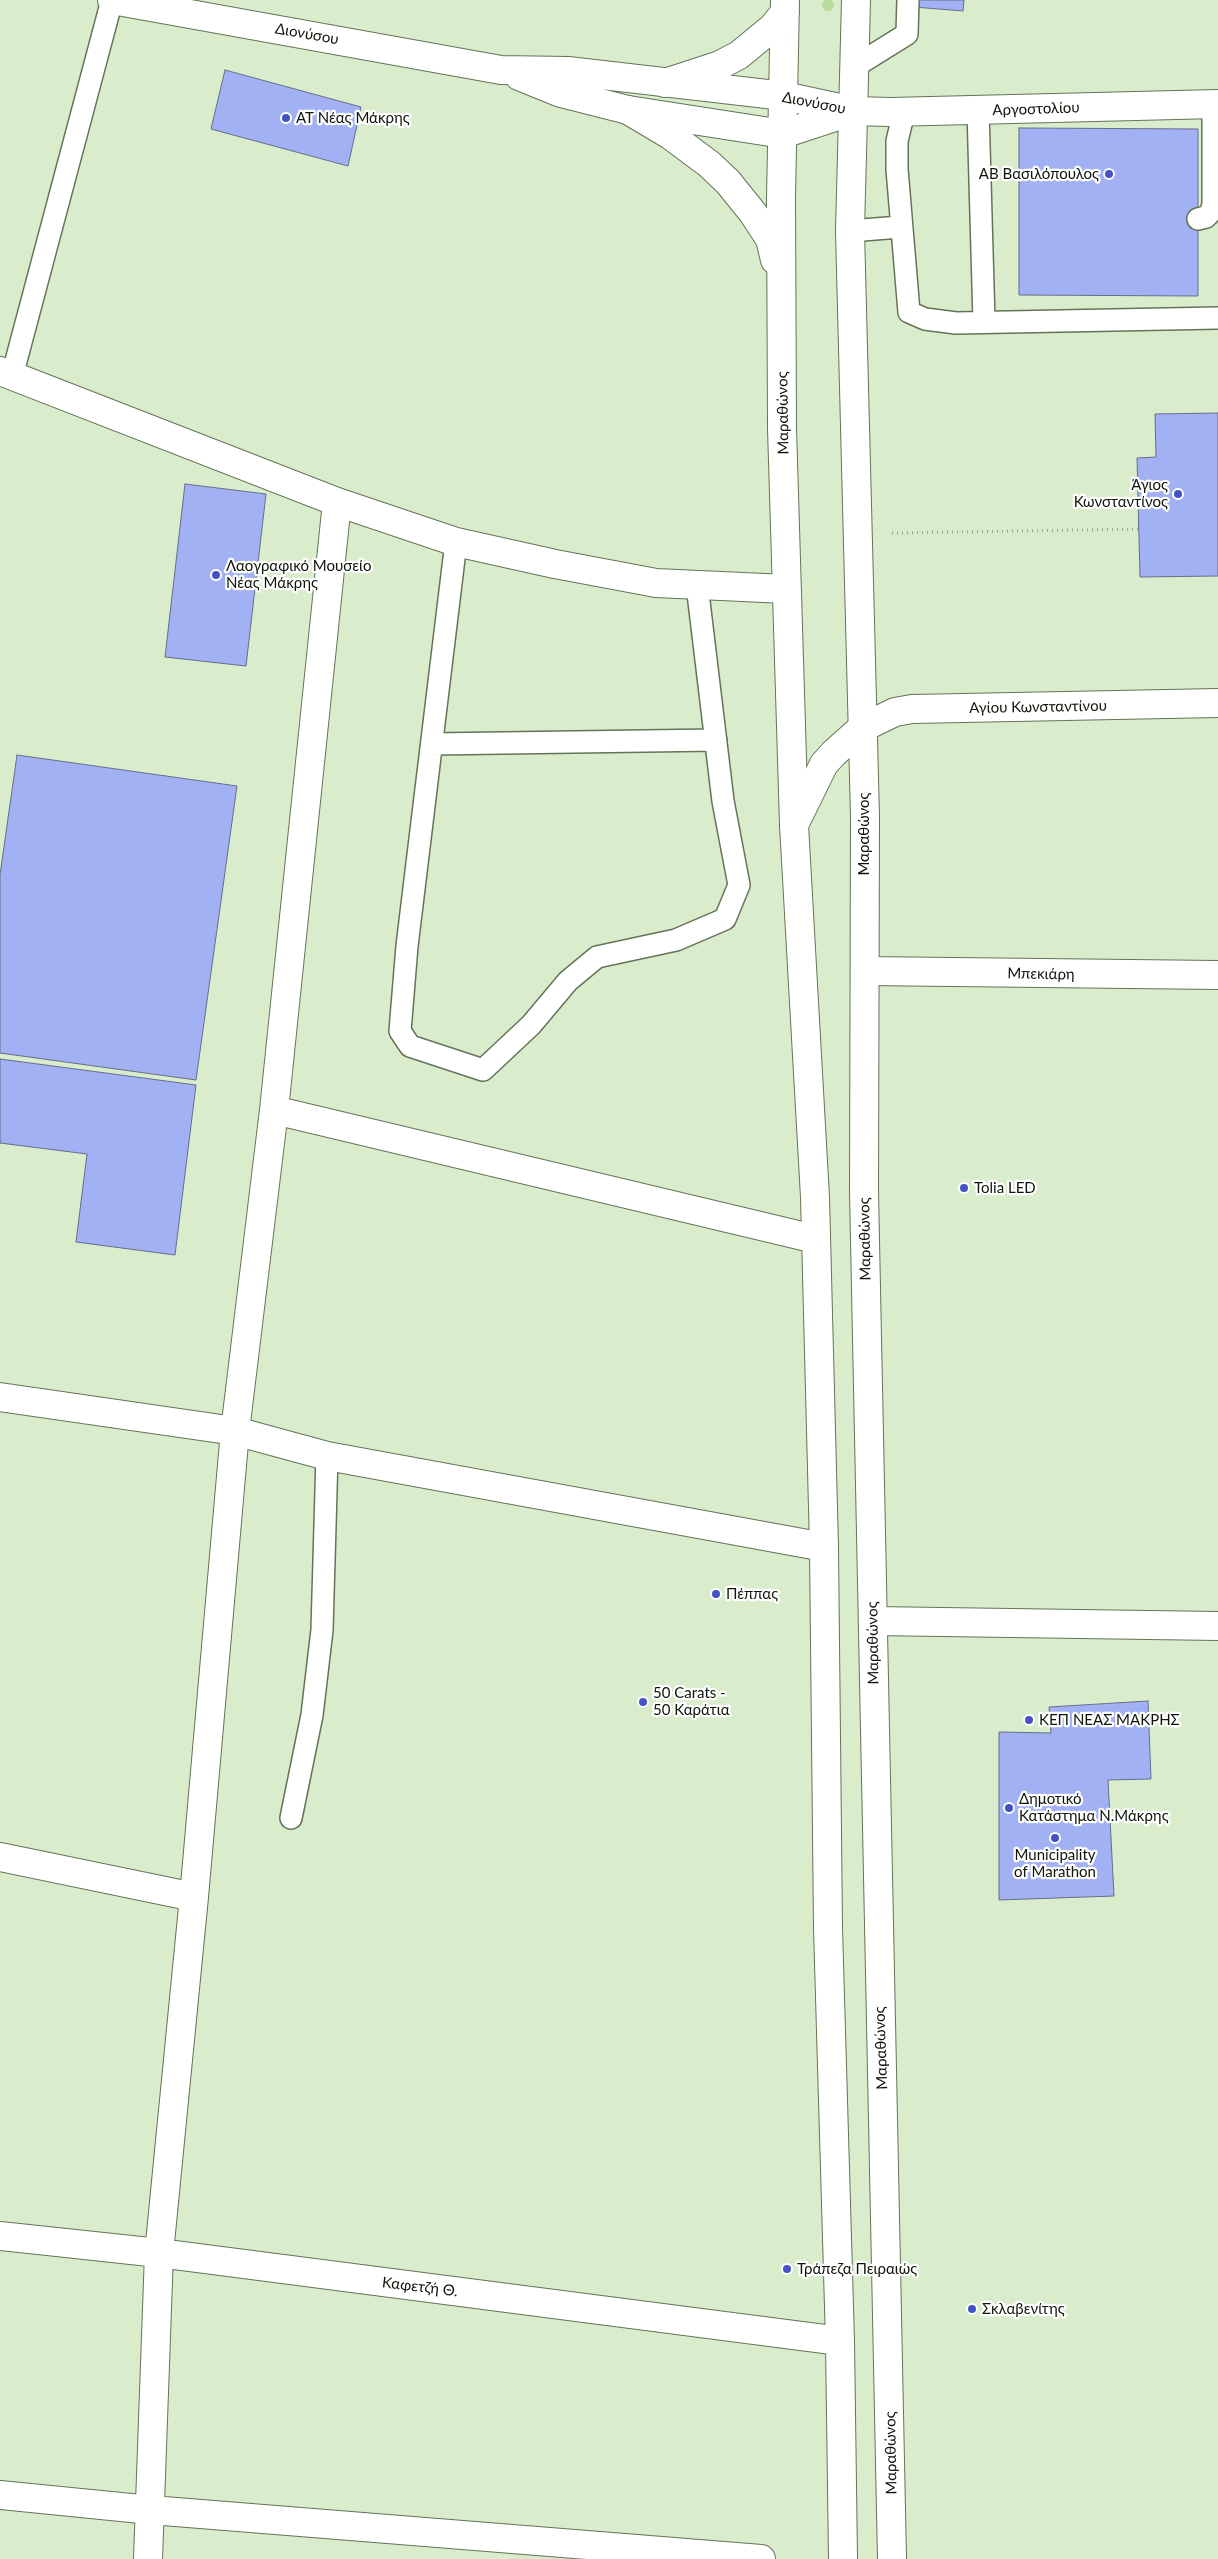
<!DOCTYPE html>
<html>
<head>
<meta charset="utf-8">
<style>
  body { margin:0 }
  canvas { display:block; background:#d9eccc }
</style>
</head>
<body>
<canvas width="1218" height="2559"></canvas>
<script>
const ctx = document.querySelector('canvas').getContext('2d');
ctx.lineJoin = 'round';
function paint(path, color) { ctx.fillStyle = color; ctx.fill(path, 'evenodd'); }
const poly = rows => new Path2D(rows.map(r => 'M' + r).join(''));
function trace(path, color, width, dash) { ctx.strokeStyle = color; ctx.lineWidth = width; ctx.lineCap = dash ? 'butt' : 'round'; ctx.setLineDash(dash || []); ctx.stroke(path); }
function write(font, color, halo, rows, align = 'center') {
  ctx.font = font + ' Lato,sans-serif'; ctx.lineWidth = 4.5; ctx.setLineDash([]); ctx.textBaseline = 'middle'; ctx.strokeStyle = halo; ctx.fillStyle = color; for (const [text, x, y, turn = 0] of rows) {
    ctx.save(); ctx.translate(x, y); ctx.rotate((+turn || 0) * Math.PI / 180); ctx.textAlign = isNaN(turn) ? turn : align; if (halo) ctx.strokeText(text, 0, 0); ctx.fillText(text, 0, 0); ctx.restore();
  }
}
paint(poly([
  '822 5a6 6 0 1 1 12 0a6 6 0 1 1-12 0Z'
]), '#b9db9f');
const building = poly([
  [915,0,964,0,963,11,914,7,915,0],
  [225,70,361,107,348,166,211,129,225,70],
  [1019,128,1198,129,1198,296,1019,295,1019,128],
  [1218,413,1218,576,1140,577,1137,458,1156,457,1155,414,1218,413],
  [185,484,266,494,246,666,165,657,185,484],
  [17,755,237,786,196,1080,0,1053,0,875,17,755],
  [0,1059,196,1085,175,1255,76,1242,87,1154,0,1143,0,1059],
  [1148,1701,1151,1779,1108,1780,1114,1896,999,1900,999,1732,1051,1733,1049,1707,1148,1701]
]);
paint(building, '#a1b1f4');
trace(building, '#666d8a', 1);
const lane = poly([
  [854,67,907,34,908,0],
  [978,110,984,322],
  [904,112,897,141,897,169,909,312,925,319,956,323,1218,318],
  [1198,219,1206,217,1211,212,1213,204,1213,104],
  [850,231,900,227],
  [12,376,112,0],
  [456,542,407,946,400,1031,410,1046,483,1070,531,1025,568,981,597,957,676,940,725,919,739,885,723,801,697,585],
  [432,744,716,740],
  [291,1818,312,1715,322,1630,327,1456]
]);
const street = poly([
  [0,371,337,502,456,542,555,564,656,583,786,589],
  [865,971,1218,975],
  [274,1110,815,1239],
  [0,1397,235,1431,327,1456,824,1547],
  [873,1621,1218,1626],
  [0,1857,194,1897],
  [0,2236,159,2253,840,2341],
  [0,2495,151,2510,761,2559],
  [148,2559,159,2253,194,1897,235,1431,274,1110,337,502]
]);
const secondary = poly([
  [112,0,501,70,568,71,784,96,853,111,890,112,1218,104],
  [519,76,561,93,628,110,783,134,853,111],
  [794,825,824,764,834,753,862,728,895,712,912,709,1218,703]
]);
const primary = poly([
  [785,0,781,197,782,428,794,825,815,1197,824,1547,828,1928,840,2341,843,2559],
  [856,0,850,231,865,817,864,1191,892,2559],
  [665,83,720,65,739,55,773,27,785,12],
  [628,110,670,135,709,164,728,182,753,213,770,239,775,260]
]);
trace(lane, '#647458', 24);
trace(street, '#647458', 30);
trace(secondary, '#647458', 30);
trace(primary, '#647458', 30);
trace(poly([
  [892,533,1139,529]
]), '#97a68d', 3, [1, 4]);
trace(lane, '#fff', 21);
trace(street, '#fff', 28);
trace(secondary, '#fff', 28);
trace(primary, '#fff', 28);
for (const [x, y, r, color] of [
  [286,118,5,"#4551c6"],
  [1109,174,5,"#4551c6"],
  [1178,494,5,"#4551c6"],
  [216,575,5,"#4551c6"],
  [964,1188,5,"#4551c6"],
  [716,1594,5,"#4551c6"],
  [643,1702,5,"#4551c6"],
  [1029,1720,5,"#4551c6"],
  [1009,1808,5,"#4551c6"],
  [1055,1838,5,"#4551c6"],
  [787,2269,5,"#4551c6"],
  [972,2309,5,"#4551c6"]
]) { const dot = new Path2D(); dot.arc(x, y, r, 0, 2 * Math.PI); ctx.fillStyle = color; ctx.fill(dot); trace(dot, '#fff', 2); }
write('15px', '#0e1409', '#fff', [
  ["Διονύσου",307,34,10],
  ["Διονύσου",814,103,11],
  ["Αργοστολίου",1036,109,-2],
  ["Μαραθώνος",783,413,-91],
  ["Αγίου Κωνσταντίνου",1038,707,-1],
  ["Μαραθώνος",864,834,-90],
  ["Μπεκιάρη",1041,974,1],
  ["Μαραθώνος",865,1239,-91],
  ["Μαραθώνος",873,1643,-91],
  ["Μαραθώνος",881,2048,-92],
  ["Καφετζή Θ.",420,2287,7],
  ["Μαραθώνος",891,2453,-91]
]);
write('15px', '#0e1409', '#fff', [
  ["ΑΤ Νέας Μάκρης",296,118],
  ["ΑΒ Βασιλόπουλος",1099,174,"right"],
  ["Άγιος",1168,485,"right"],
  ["Κωνσταντίνος",1168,502,"right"],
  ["Λαογραφικό Μουσείο",226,566],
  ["Νέας Μάκρης",226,583],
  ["Tolia LED",974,1188],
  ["Πέππας",726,1594],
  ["50 Carats -",653,1693],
  ["50 Καράτια",653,1710],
  ["ΚΕΠ ΝΕΑΣ ΜΑΚΡΗΣ",1039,1720],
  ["Δημοτικό",1019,1799],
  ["Κατάστημα Ν.Μάκρης",1019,1816],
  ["Municipality",1055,1855,"center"],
  ["of Marathon",1055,1872,"center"],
  ["Τράπεζα Πειραιώς",797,2269],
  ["Σκλαβενίτης",982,2309]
], 'left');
</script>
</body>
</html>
